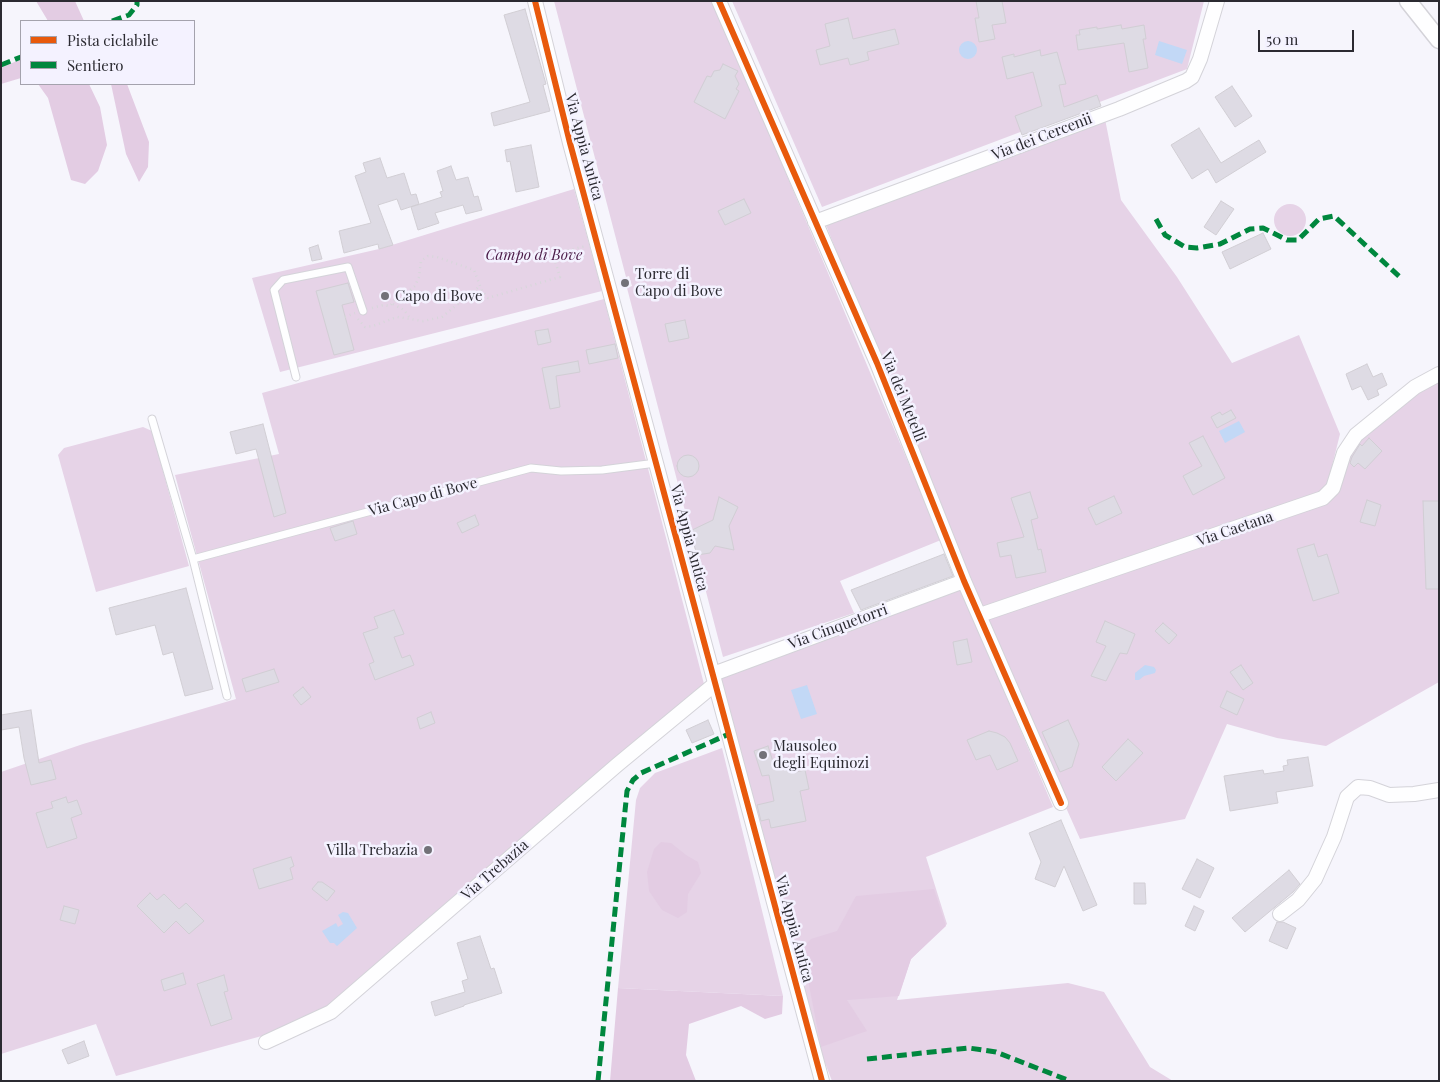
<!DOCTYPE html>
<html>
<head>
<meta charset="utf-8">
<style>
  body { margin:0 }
  #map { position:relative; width:1440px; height:1082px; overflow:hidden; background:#f6f5fc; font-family:"Playfair Display",serif }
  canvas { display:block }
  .frame { position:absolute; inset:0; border:2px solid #2b2a31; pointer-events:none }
  .legend { position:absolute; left:20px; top:20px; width:175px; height:65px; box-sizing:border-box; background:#f4f2ff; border:1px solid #a4a2ad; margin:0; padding:6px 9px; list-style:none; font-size:15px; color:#2b2a31 }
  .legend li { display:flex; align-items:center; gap:10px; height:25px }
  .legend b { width:25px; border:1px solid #a4a2ad }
  .scale { position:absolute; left:1258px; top:30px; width:96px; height:22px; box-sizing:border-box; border:2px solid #2b2a31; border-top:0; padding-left:6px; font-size:15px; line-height:18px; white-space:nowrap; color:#2b2a31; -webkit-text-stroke:4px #f4f2ff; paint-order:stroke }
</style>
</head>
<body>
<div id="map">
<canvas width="1440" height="1082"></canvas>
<div class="frame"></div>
<ul class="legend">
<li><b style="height:6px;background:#e8590c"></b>Pista ciclabile</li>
<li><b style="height:6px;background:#00873e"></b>Sentiero</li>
</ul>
<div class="scale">50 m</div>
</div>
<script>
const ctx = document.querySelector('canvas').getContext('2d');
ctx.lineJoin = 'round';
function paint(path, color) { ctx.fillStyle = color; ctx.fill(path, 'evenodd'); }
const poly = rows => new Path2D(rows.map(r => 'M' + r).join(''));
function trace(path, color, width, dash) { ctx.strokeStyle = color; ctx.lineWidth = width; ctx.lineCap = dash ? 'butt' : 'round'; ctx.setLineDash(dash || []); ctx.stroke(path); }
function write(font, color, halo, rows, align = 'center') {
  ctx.font = font + ' "Playfair Display",serif'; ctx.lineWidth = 5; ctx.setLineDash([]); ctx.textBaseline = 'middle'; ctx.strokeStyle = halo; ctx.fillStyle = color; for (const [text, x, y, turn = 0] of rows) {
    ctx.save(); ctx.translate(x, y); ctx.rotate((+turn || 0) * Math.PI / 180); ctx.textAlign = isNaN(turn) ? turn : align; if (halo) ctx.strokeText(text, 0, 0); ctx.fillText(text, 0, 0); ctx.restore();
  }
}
paint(poly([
  [554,1,713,1,941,540,840,581,854,613,723,657,627,288,632,286,629,276,626,277],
  [732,1,1204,1,1187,69,822,207],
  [1105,119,1121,200,1177,277,1232,363,1299,335,1340,434,1325,494,1343,458,1368,425,1428,379,1439,383,1439,682,1326,746,1277,738,1227,724,1185,819,1080,839,980,615,826,225],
  [574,189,602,291,280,372,252,278,379,249],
  '1274 220a16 16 0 1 1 32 0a16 16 0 1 1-32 0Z',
  [604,299,704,684,328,1007,269,1034,116,1076,96,1024,1,1054,1,772,83,744,236,699,175,475,279,454,262,393],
  [143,427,152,431,189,566,96,592,58,455,64,448],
  [961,589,1053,807,926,857,947,924,911,959,897,1000,1068,983,1104,992,1150,1067,1173,1081,832,1081,820,1050,720,677],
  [722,748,783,996,618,988,636,800,640,788,655,773]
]), '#e6d3e7');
paint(poly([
  [36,1,75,1,84,21,48,21],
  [21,59,21,78,1,84,1,68],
  [38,84,89,84,100,107,107,145,98,171,85,184,71,180,48,98],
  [111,84,127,84,149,142,148,167,139,182,126,154],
  [661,842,671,843,686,855,698,862,701,873,688,894,687,912,678,918,662,910,649,891,647,872,654,849],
  [934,889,946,926,911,959,899,996,847,1000,867,1031,821,1047,802,949,811,939,837,931,856,896],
  [618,988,783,996,782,1014,765,1019,741,1006,689,1024,686,1055,696,1081,610,1081]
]), '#e3cce3');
paint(poly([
  '959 50a9 9 0 1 1 18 0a9 9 0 1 1-18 0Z',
  [1159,41,1187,50,1182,64,1155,55],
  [1239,421,1245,432,1225,443,1219,431],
  [1145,665,1154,667,1156,670,1155,673,1144,676,1139,680,1135,680,1135,673],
  [807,685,817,714,801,719,791,690],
  [343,912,348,913,357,928,337,946,334,943,330,943,322,931,336,923,338,927,343,924,338,915]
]), '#c2d8f6');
const building = poly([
  [976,1,1002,1,1006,23,992,25,995,39,979,42,975,18,979,18,976,1],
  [525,9,546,84,543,85,550,111,494,126,491,113,530,102,504,15,525,9],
  [848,18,853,39,895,29,899,44,867,52,869,60,850,65,848,58,820,65,816,50,830,46,825,24,848,18],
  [1121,25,1122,29,1144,25,1146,39,1143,39,1148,68,1129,72,1124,43,1078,50,1076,35,1080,35,1079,30,1097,27,1097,29,1121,25],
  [1040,50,1041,56,1057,52,1066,84,1059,85,1064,107,1097,95,1101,106,1022,135,1015,116,1042,106,1033,72,1007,79,1002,57,1014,54,1014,57,1040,50],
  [723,64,738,71,735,76,739,84,736,89,739,91,725,119,694,102,707,76,711,77,714,71,720,70,723,64],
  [1232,86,1252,116,1235,127,1215,97,1232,86],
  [1199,128,1221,163,1259,140,1266,152,1216,183,1208,169,1192,179,1171,145,1199,128],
  [531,145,539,187,516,192,510,161,507,162,505,150,531,145],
  [380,158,387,178,404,173,411,195,416,194,419,204,401,210,397,199,378,205,393,245,379,249,378,244,344,253,339,231,371,223,355,176,366,172,363,163,380,158],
  [451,166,456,180,468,177,474,197,478,196,482,210,466,214,463,205,435,213,439,223,418,230,411,207,442,197,440,192,443,191,437,171,451,166],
  [744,199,751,213,725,225,718,211,744,199],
  [1221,201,1234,209,1216,235,1204,227,1221,201],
  [1263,233,1271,249,1230,269,1222,252,1263,233],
  [318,245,322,259,312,261,309,248,318,245],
  [348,283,354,302,342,305,354,350,334,355,316,291,348,283],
  [685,320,689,338,669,342,665,324,685,320],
  [548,329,551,342,538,345,535,331,548,329],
  [615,344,618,358,589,364,586,350,615,344],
  [578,361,580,372,556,376,560,407,550,409,542,368,578,361],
  [1367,364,1373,377,1382,373,1387,385,1377,390,1379,395,1368,400,1361,386,1352,390,1346,374,1367,364],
  [1231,410,1236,418,1217,428,1211,417,1220,412,1222,415,1231,410],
  [263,424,286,513,274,517,256,449,236,454,230,432,263,424],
  [1203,436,1225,478,1193,495,1183,476,1202,466,1189,443,1203,436],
  [1369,438,1382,451,1365,469,1358,463,1354,467,1350,463,1352,457,1360,444,1362,446,1369,438],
  '677 466a11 11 0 1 1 22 0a11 11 0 1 1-22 0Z',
  [1030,492,1038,518,1031,520,1038,550,1041,549,1046,572,1016,578,1011,555,1000,557,997,543,1024,537,1011,498,1030,492],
  [1114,496,1122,513,1096,525,1088,508,1114,496],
  [719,497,738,507,729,526,734,550,715,546,710,553,697,555,690,531,713,520,719,497],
  [1367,500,1381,505,1375,526,1360,522,1367,500],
  [1423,501,1439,501,1439,589,1426,589,1423,501],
  [475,515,479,525,462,533,457,523,475,515],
  [353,521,357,534,335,541,330,528,353,521],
  [1314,544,1318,557,1327,554,1339,593,1313,601,1297,549,1314,544],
  [944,554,953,576,861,610,851,590,944,554],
  [186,588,213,689,185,696,173,652,163,655,155,625,116,635,109,608,186,588],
  [394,610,404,634,394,637,402,658,410,655,414,665,375,680,369,664,374,662,363,633,378,628,374,617,394,610],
  [1105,621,1135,634,1127,654,1120,653,1106,681,1091,676,1106,646,1096,642,1105,621],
  [1163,623,1177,635,1169,644,1155,631,1163,623],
  [967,639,972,662,957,665,953,642,967,639],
  [1241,665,1253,683,1243,690,1230,672,1241,665],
  [274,669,279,682,246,692,242,679,274,669],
  [303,687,311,697,301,705,293,695,303,687],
  [1227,691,1244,699,1237,715,1220,707,1227,691],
  [31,710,39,763,51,760,56,779,31,785,24,758,19,727,1,730,1,715,31,710],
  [431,712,435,723,420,729,417,718,431,712],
  [708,720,714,734,692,743,686,730,708,720],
  [1068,720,1079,744,1072,767,1060,772,1042,732,1068,720],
  [989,731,997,733,1005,737,1010,743,1018,761,997,770,990,755,976,760,967,740,989,731],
  [1128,739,1143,753,1116,781,1102,767,1128,739],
  [768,746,774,765,794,760,796,772,805,770,809,789,800,791,806,821,771,828,769,819,761,821,757,805,774,801,769,775,762,776,754,751,768,746],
  [1308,757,1313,786,1276,792,1278,803,1230,811,1224,776,1263,770,1264,774,1284,771,1283,766,1288,765,1287,760,1308,757],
  [66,797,68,803,77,800,82,814,71,818,77,838,47,848,36,813,53,808,51,802,66,797],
  [1061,820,1097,905,1083,911,1064,866,1055,887,1035,879,1041,862,1029,833,1061,820],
  [291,857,294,866,290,868,293,879,259,889,253,869,291,857],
  [1197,859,1214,868,1200,898,1182,889,1197,859],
  [1289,870,1300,884,1293,892,1245,932,1232,918,1289,870],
  [318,882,322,882,335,891,327,901,312,889,318,882],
  [1134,883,1145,883,1146,904,1134,904,1134,883],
  [150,893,157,900,164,894,179,909,186,903,204,921,189,934,176,921,164,933,137,906,150,893],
  [64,906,79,910,75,924,60,920,64,906],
  [1194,906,1204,911,1195,931,1185,926,1194,906],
  [1277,922,1283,922,1296,928,1287,949,1269,941,1277,922],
  [480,936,491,969,494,968,502,993,464,1005,464,1006,435,1016,431,1002,465,992,462,981,468,979,457,943,480,936],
  [183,973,186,984,164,991,161,980,183,973],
  [224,975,228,991,224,992,232,1019,211,1026,197,984,224,975],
  [84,1041,89,1056,68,1064,62,1050,84,1041]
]);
paint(building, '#dedbe4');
trace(building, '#d1ced4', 1);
const service = poly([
  [296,377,274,290,283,280,348,267,363,311],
  [152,419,193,559,227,696],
  [193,559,531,468,561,471,602,470,656,463]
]);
const minor = poly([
  [535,1,570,143,822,1081],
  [719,1,877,363,964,581,1061,803],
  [815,222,1119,109,1186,81,1192,77,1200,59,1217,1],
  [980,615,1323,498,1333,488,1344,453,1356,435,1415,387,1439,374],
  [713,674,964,581],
  [1280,914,1298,900,1315,879,1334,837,1347,797,1358,787,1370,788,1389,795,1414,794,1439,790],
  [266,1042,331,1012,617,765,715,684]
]);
const tertiary = poly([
  [1408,1,1439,40]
]);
trace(service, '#d4d3d9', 9);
trace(minor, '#d4d3d9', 16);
trace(tertiary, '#d4d3d9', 19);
trace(poly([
  [393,304,404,310,410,318],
  [372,308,384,305,390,306,398,296,409,291,415,286,419,277,421,261,428,256,437,257,474,270,482,291,488,298,560,277,553,254,586,246],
  [345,317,355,313],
  [358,319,365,327,373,326,397,317,423,321,442,317,480,286]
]), '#d7d7da', 2.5, [1, 4]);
trace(service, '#fefeff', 7);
trace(minor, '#fefeff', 14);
trace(tertiary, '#fefeff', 16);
trace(poly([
  [112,21,129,15,137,5,137,1],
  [1,65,21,57],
  [1156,219,1165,235,1185,247,1197,248,1220,244,1250,229,1263,228,1287,240,1298,240,1319,219,1334,216,1402,279],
  [867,1059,969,1048,996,1052,1070,1081],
  [598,1081,627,791,633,780,641,773,729,734]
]), '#00873e', 5, [10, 5]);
trace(poly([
  [535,1,570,143,822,1081],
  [719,1,877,363,964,581,1061,803]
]), '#e8590c', 6);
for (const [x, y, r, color] of [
  [625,283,5,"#727178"],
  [385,296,5,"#727178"],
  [763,755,5,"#727178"],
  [428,850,5,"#727178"]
]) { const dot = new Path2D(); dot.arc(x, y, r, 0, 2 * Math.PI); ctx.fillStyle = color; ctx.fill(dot); trace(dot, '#f4f2ff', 2); }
write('15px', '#2b2a31', '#f4f2ff', [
  ["Via dei Cercenii",1042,137,-21],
  ["Via Appia Antica",584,147,75],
  ["Via dei Metelli",903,397,68],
  ["Via Capo di Bove",423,497,-15],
  ["Via Caetana",1235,529,-19],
  ["Via Appia Antica",689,538,75],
  ["Via Cinquetorri",838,627,-20],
  ["Via Trebazia",495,870,-41],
  ["Via Appia Antica",794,929,75]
]);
write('italic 15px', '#4a1a47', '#f4f2ff', [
  ["Campo di Bove",534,255]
]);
write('15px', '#2b2a31', '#f4f2ff', [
  ["Torre di",635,274],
  ["Capo di Bove",635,291],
  ["Capo di Bove",395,296],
  ["Mausoleo",773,746],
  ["degli Equinozi",773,763],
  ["Villa Trebazia",418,850,"right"]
], 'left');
</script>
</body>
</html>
